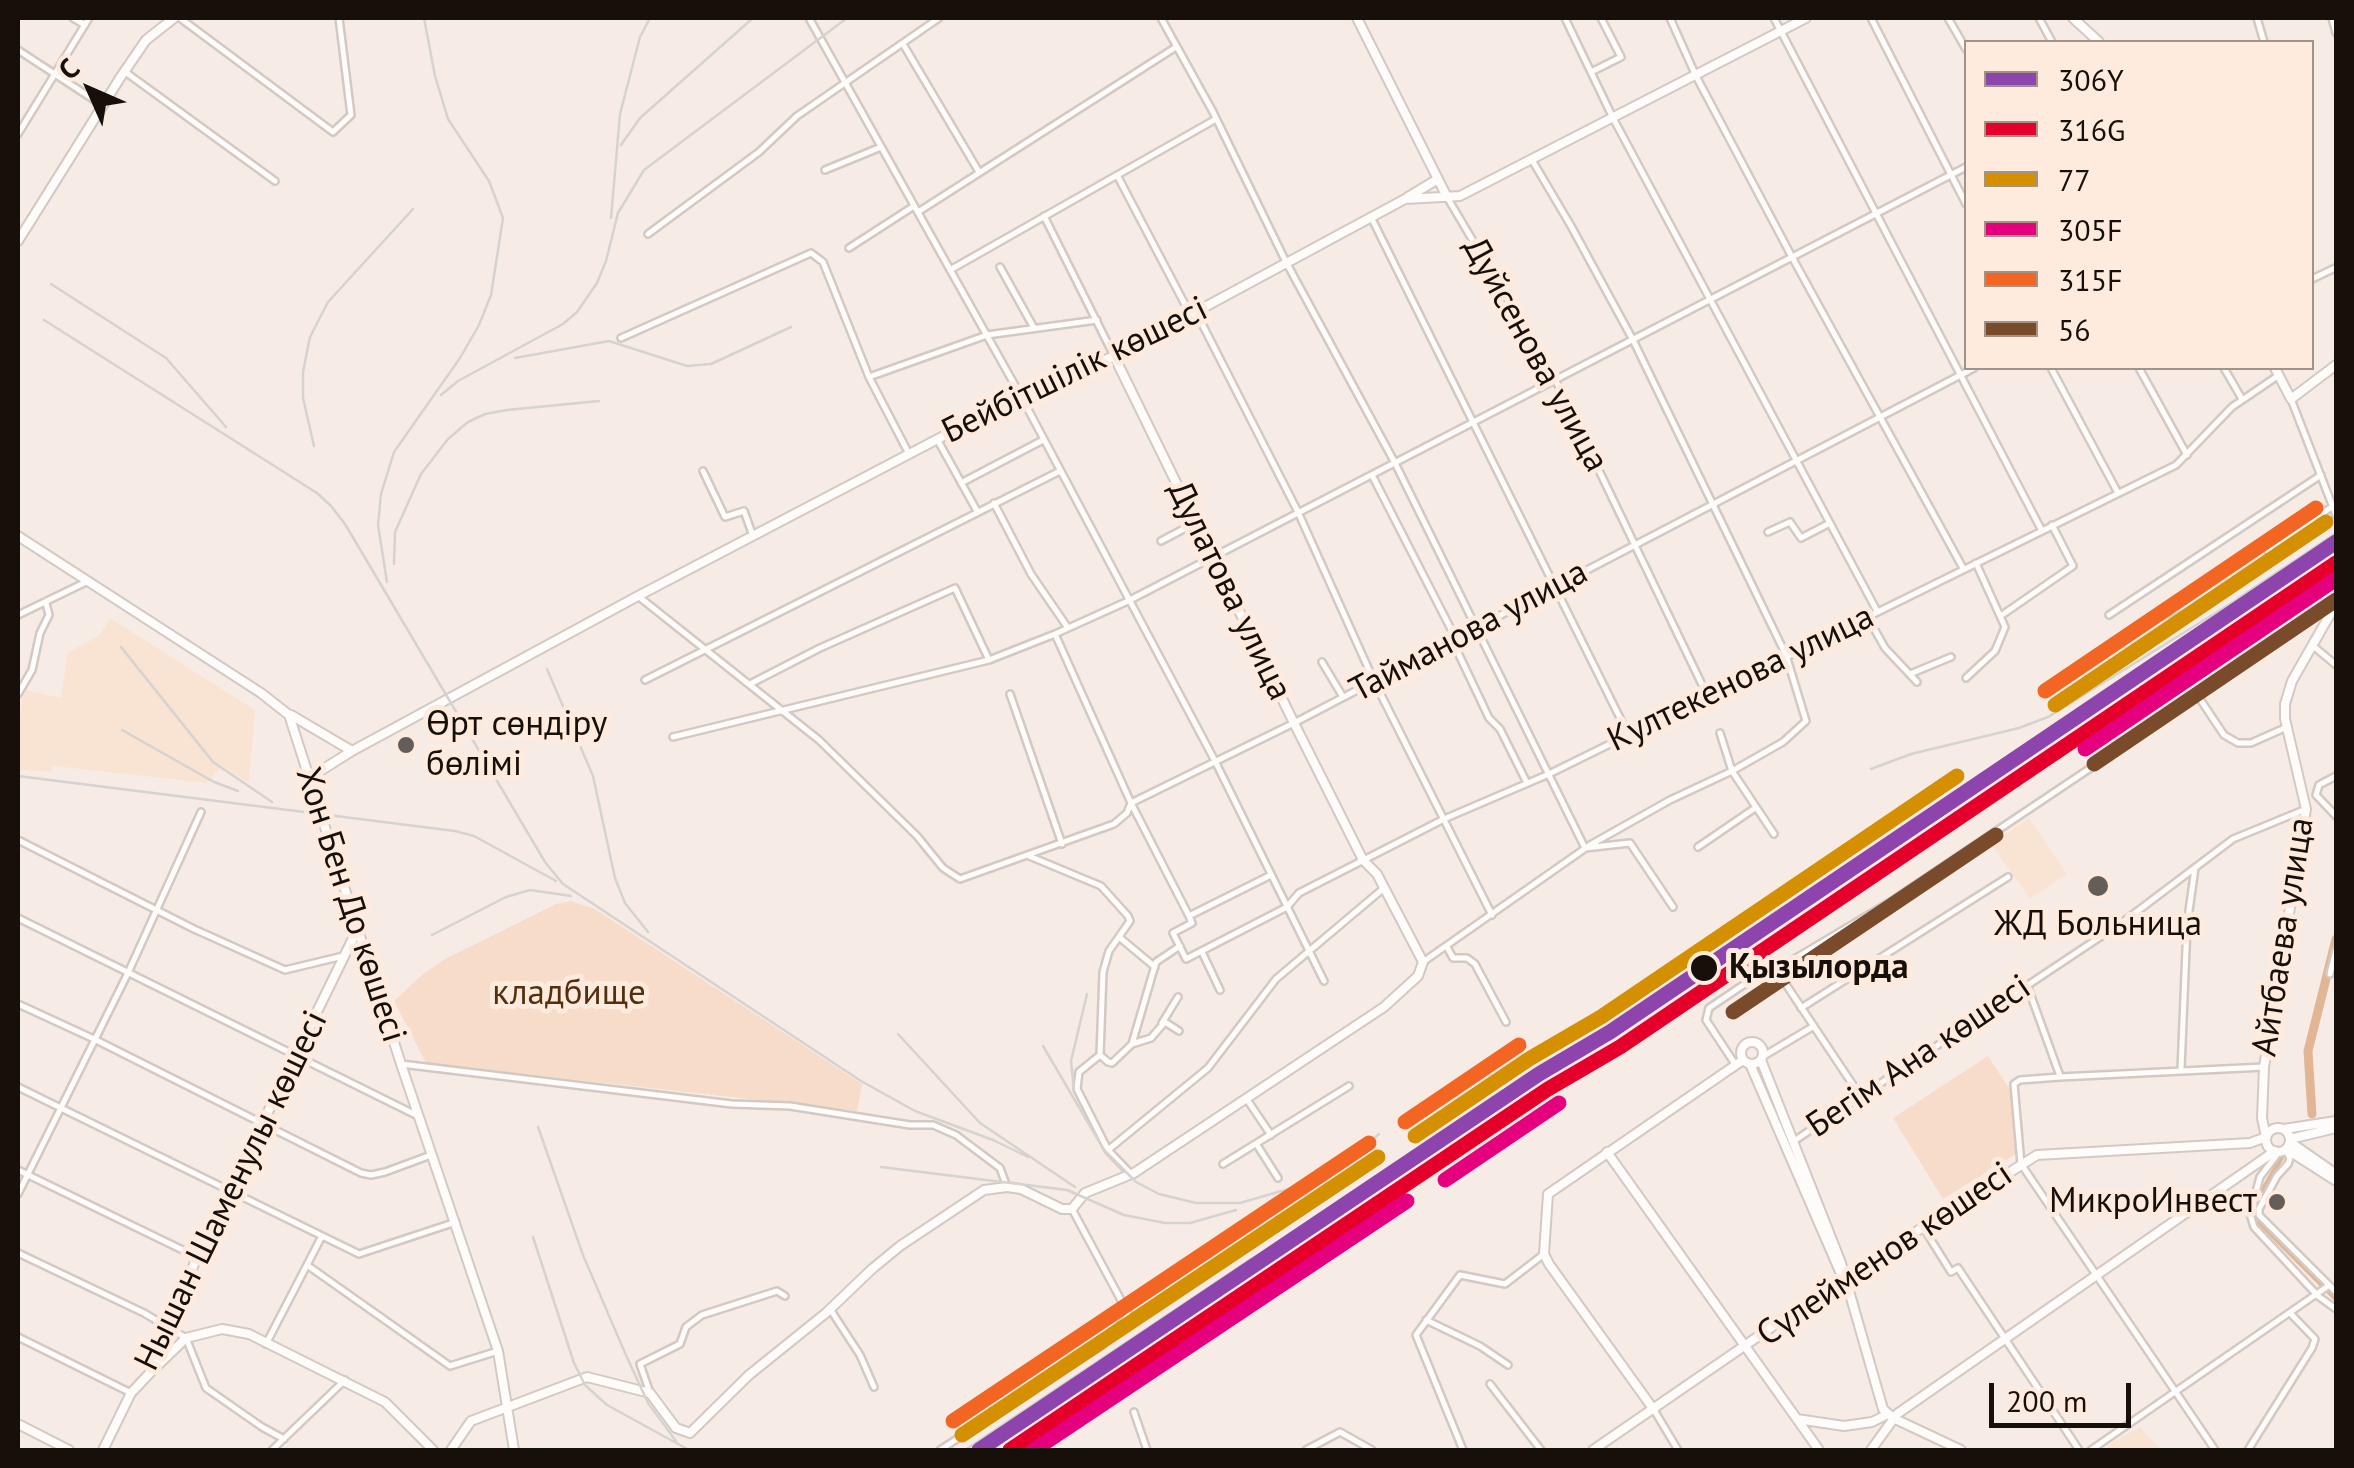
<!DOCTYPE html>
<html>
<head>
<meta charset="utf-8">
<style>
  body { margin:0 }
  #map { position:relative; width:2354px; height:1468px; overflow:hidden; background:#f7ece5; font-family:"PT Sans",sans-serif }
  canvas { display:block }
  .frame { position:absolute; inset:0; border:20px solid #17100a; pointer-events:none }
  .legend { position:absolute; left:1964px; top:40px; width:350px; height:330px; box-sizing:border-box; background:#feebde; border:2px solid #a29389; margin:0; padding:12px 18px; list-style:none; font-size:30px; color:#17100a }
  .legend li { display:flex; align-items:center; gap:20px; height:50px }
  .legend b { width:50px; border:2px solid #a29389 }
  .north { position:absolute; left:40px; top:40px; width:100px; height:100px; -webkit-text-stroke:8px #feebde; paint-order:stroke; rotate:315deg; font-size:28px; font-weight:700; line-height:40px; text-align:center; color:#17100a }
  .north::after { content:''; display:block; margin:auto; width:35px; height:45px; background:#17100a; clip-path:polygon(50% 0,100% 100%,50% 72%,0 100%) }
  .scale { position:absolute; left:1989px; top:1383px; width:142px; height:45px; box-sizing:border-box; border:5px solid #17100a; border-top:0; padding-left:12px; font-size:30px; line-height:35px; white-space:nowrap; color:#17100a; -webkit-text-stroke:8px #feebde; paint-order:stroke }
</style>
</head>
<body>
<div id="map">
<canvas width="2354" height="1468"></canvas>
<div class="frame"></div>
<ul class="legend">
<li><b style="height:12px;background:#8e44ad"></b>306Y</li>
<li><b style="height:12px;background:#e4002b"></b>316G</li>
<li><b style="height:12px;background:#d59002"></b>77</li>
<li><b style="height:12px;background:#e5007d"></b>305F</li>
<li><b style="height:12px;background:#f26522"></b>315F</li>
<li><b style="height:12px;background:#7a4b2a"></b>56</li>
</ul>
<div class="north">С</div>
<div class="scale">200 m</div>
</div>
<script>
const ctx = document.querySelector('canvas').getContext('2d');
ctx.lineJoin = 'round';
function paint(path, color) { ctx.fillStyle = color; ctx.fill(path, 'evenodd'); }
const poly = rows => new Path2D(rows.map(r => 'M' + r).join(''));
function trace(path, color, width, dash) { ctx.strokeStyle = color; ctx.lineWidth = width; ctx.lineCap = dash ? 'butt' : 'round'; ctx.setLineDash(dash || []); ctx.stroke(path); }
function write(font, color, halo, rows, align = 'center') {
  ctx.font = font + ' "PT Sans",sans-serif'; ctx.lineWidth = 10; ctx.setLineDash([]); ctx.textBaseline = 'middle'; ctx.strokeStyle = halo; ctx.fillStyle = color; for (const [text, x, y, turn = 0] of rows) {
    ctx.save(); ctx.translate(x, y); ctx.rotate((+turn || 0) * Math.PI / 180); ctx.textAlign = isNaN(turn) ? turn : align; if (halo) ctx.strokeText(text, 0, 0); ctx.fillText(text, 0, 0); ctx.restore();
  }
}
paint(poly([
  [110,618,255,710,249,783,222,766,207,783,53,766,51,772,18,770,18,724,24,690,61,698,68,652,99,636],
  [2029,818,2067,874,2030,899,1991,844],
  [2140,1427,2162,1450,2103,1450,2113,1442]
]), '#f9e4d4');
paint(poly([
  [571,901,595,909,862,1084,857,1111,426,1063,394,1001,423,974,445,959,556,904],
  [1988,1056,2014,1096,2016,1154,1943,1199,1893,1118]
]), '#f6dcc9');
trace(poly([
  [2283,1155,2255,1204,2254,1217,2336,1299]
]), '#e1b695', 5);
trace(poly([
  [2312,1114,2308,1051,2336,939]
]), '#e1b695', 9);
const street = poly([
  [73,18,85,25],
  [180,18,333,132,351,115,339,18],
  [809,18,1022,398,1215,761,1324,981],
  [1161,18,1213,112,1286,262,1395,463,1585,848,1630,843,1673,907],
  [1565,18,1613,118,1877,611],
  [1670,18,1696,76,1792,257,1963,568],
  [1774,18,2041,529],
  [1871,18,1966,204],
  [1948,18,1966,49],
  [2039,18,2052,42],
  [2257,18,2264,42],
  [2332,18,2336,33],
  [903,44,979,172],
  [18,50,102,105],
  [124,71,275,181],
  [1591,72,1621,57,1601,18],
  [18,134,89,18],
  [825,170,881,147],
  [1117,175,1190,314],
  [1447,197,1556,381,1707,695],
  [918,212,1176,47],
  [1044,216,1114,356],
  [1371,217,1628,734],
  [648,234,759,152,797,116,939,18],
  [849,248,914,206],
  [1000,267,1034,328],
  [950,270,1216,119],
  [2312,279,2335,268],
  [1196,312,1298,512,1374,681,1492,915],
  [621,338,811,253,823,262,869,377,909,454],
  [2051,368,2118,493],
  [2139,368,2187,455],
  [2224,368,2242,399],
  [869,377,987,335,1097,320],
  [2291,399,2336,515],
  [937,439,977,511],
  [703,471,725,517,744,511,753,536],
  [1372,475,1456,639],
  [961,483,1043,440],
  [994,503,1031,574,1068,628],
  [1768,532,1790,522,1801,538,1830,523],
  [1161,541,1195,523],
  [2268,551,2333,506],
  [638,596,819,740,917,836,943,868,960,879,1114,824,1127,813,1131,803,1294,723,1974,368],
  [18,615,86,582],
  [2002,615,2073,566,2052,525],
  [2109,615,2321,475],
  [1867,616,1885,648,1917,682],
  [1055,634,1131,803,1189,916],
  [1452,640,1489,718,1500,729,1527,783],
  [2312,645,2336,665],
  [1322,662,1343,697],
  [1910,674,1951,657],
  [1966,678,1995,651,2005,627,1976,563],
  [645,680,1060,471],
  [750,684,820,648,955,588,989,660],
  [18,694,32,670,40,633,49,615,46,603],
  [1010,694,1062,844],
  [1720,733,1732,771,1774,834],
  [673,737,989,660,1055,634,1128,601,1966,167],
  [2316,795,2319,785,2336,776],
  [2316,795,2336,816],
  [18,840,194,929,285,970,343,956],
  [1698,847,1755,808],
  [1029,856,1101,886,1128,916,1130,921,1109,951,1103,972,1100,1055,1108,1062,1112,1063,1132,1044,1156,962,1180,946],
  [1189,916,1192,923,1173,933,1186,959,1287,907,1299,893,1444,819,1549,774,2176,465,2232,407,2279,375],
  [1189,916,1271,875],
  [18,918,418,1116],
  [2130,919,2187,925],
  [1119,937,1155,967],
  [1447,947,1453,958,1467,958,1475,964,1506,1022],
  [1202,952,1220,990],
  [1423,962,1590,845,1670,800,1732,771,1783,742,1806,721,1786,655,1633,340,1571,226,1532,160],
  [1777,971,1861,1097],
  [2330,974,2336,950],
  [2027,985,2060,1076],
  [18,1004,94,1039,361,1173,371,1175,385,1172,431,1155],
  [1801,1008,2008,877],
  [1162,1023,1178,997],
  [1132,1044,1151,1038,1165,1022,1179,1031],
  [1100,1055,1079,1072,1077,1089,1108,1150,1131,1174],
  [1762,1057,1814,1026],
  [401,1064,732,1104,790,1106,910,1125,933,1125,956,1135,1000,1168,1007,1187],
  [1735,1064,1706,1020,1709,1008,1767,969,1776,970,1892,901,2198,696,2224,735,2238,743,2251,743,2287,727],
  [2181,1069,2187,925,2195,868],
  [18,1087,359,1254,456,1222],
  [1246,1098,1271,1135],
  [1794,1141,2127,919,2233,839,2306,809],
  [1257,1145,1278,1178],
  [1108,1150,1208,1068,1276,979,1384,888],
  [2279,1152,2260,1177,2250,1214,2254,1227,2318,1296,2336,1309],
  [2287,1153,2290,1158,2288,1164,2277,1176,2259,1209,2259,1215,2336,1292],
  [1223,1164,1349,1086],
  [18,1170,197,1257],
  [18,1194,128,973,201,812],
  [1923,1227,1951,1272,1958,1268,2079,1450],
  [18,1253,144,1313,186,1338,206,1388,262,1427,284,1439],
  [307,1265,450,1366,498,1351],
  [830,1309,860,1355,874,1387],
  [1426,1320,1480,1346,1508,1365],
  [18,1337,131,1393],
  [266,1344,322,1236],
  [1490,1384,1541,1450],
  [650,1393,640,1364,680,1344,686,1327,702,1315,777,1291,785,1296],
  [1654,1410,1678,1450],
  [1134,1412,1147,1450],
  [272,1450,345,1380],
  [940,1450,1102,1345,1129,1315,1072,1209],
  [1306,1450,1340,1432,1372,1450],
  [1463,1450,1416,1335,1460,1275,1505,1284,1544,1254],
  [2091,1450,2328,1286],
  [2215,1450,2021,1164,2014,1084,2020,1080,2060,1077,2264,1067],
  [2248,1450,2312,1348,2315,1339,2291,1314]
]);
const secondary = poly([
  [1357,18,1447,197],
  [2073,18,2099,42],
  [1408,197,1438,179],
  [18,241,120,78,146,40,174,18],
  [2275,368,2291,399,2336,365],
  [18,536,261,693,289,715,401,1064,498,1351,514,1450],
  [291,715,352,751],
  [309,778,352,751,638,596,976,419,1114,356,1405,199,1460,196,1806,18],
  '1741 1053a11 11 0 1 1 22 0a11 11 0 1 1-22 0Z',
  [1761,1060,1841,1263,1883,1409,1893,1418,1961,1450],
  [1750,1064,1841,1274],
  '2266 1140a12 12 0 1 1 24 0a12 12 0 1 1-24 0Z',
  [2284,1129,2336,1121],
  [2290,1139,2336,1128],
  [2290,1142,2336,1174],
  [2286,1149,2336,1181],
  [1607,1152,1819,1450],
  [149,1374,197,1257,357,930],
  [1654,1410,1549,1264,1544,1254,1548,1194,1743,1060],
  [1797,1419,1844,1426,1872,1422,1888,1414],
  [18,1424,69,1450],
  [103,1450,131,1393,149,1374,186,1338,222,1329,249,1334,385,1402,433,1450],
  [451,1450,471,1421,587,1377,650,1393,676,1428,690,1433,749,1375,826,1313,872,1269,900,1246,984,1190,1007,1187,1021,1189,1062,1209,1072,1209,1085,1193,1134,1173,1384,1007,1418,976,1423,962,1377,874,1363,860,1294,723,1114,356],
  [1593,1450,1843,1278,2037,1155,2250,1143,2266,1137,2262,1118,2264,1067,2306,809,2285,719,2285,704,2292,681,2336,604],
  [1871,1450,1897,1414,2275,1151]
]);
trace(street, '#d3c9c3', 10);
trace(secondary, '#d3c9c3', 12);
trace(street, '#fefcfb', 5);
trace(secondary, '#fefcfb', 8);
trace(poly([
  [621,145,640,118,753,18],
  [611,218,620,114,640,37,650,18],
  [51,284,166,358,226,427],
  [44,320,317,493,331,506,345,524,545,862,563,884,861,1081,915,1111,993,1140,1028,1157],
  [515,358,609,341,687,366,711,364,791,327],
  [441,395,458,381,563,324,577,312,597,283,606,261,618,213,644,170,847,18],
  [314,446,303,398,303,372,310,337,328,302,413,209],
  [394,564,395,532,421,474,448,439,468,422,485,414,507,410,599,401],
  [387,582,378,525,381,494,394,452,460,358,479,325,491,295,503,218,489,181,448,119,435,76,424,18],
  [2237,599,2336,533],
  [2168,610,2314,512],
  [121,647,213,762,272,802],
  [547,669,593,776,615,878,625,903,648,932],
  [2052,690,2139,630,2178,613,2216,603],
  [122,730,214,782,238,791],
  [1871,769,1911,754,2019,728,2048,717,2246,594],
  [18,776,455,831,474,836,556,881],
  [432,935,506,897,530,890,571,896],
  [898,1034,980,1123,1075,1187],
  [1043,1046,1104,1150,1136,1182,1159,1194,1196,1203,1240,1203,1309,1183,1350,1158,1325,1181],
  [1074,1090,1071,1061,1087,994],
  [1407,1122,1426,1111],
  [538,1127,583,1255,625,1353,648,1403,676,1441],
  [1350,1158,1379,1134],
  [881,1167,1067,1190,1124,1215,1165,1223,1190,1223,1236,1210],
  [533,1237,574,1363,585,1385,607,1405,689,1450],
  [1213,1274,1246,1242,1331,1183],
  [1249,1275,1303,1233],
  [965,1450,1251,1259]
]), '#d5d2d0', 2.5);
trace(poly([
  [979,1450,1539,1074,1610,1032,2336,542]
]), '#8e44ad', 15);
trace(poly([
  [1010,1450,1548,1089,1620,1047,2336,563]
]), '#e4002b', 15);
trace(poly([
  [2055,705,2326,522],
  [1415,1136,1529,1059,1601,1017,1957,776],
  [962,1435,1378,1157]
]), '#d59002', 15);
trace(poly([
  [2085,749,2336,579],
  [1445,1180,1559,1103],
  [1034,1450,1407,1201]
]), '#e5007d', 15);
trace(poly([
  [2045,691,2316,508],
  [1405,1122,1519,1045],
  [953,1421,1369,1143]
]), '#f26522', 15);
trace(poly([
  [2094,764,2336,600],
  [1733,1012,1996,835]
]), '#7a4b2a', 15);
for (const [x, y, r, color] of [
  [406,745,10,"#655d57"],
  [2098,886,12,"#655d57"],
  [1704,968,15,"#17100a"],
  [2277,1202,10,"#655d57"]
]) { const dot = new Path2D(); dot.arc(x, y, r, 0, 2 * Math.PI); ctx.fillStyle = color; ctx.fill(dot); trace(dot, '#feebde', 4); }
write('35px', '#17100a', '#feebde', [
  ["Дуйсенова улица",1535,355,61],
  ["Бейбітшілік көшесі",1075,371,-26],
  ["Дулатова улица",1229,591,64],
  ["Тайманова улица",1469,632,-28],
  ["Култекенова улица",1741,679,-26],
  ["Хон Бен До көшесі",350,905,72],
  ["Айтбаева улица",2284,937,-81],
  ["Бегім Ана көшесі",1919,1057,-34],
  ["Нышан Шаменулы көшесі",232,1191,-64],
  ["Сүлейменов көшесі",1885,1255,-34]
]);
write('35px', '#17100a', '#feebde', [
  ["Өрт сөндіру",426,725],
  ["бөлімі",426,765],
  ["ЖД Больница",2098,925,"center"],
  ["МикроИнвест",2257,1202,"right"]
], 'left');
write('bold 35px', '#17100a', '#feebde', [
  ["Қызылорда",1729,968]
], 'left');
write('35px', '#552f0d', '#feebde', [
  ["кладбище",569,994]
]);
</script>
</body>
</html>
